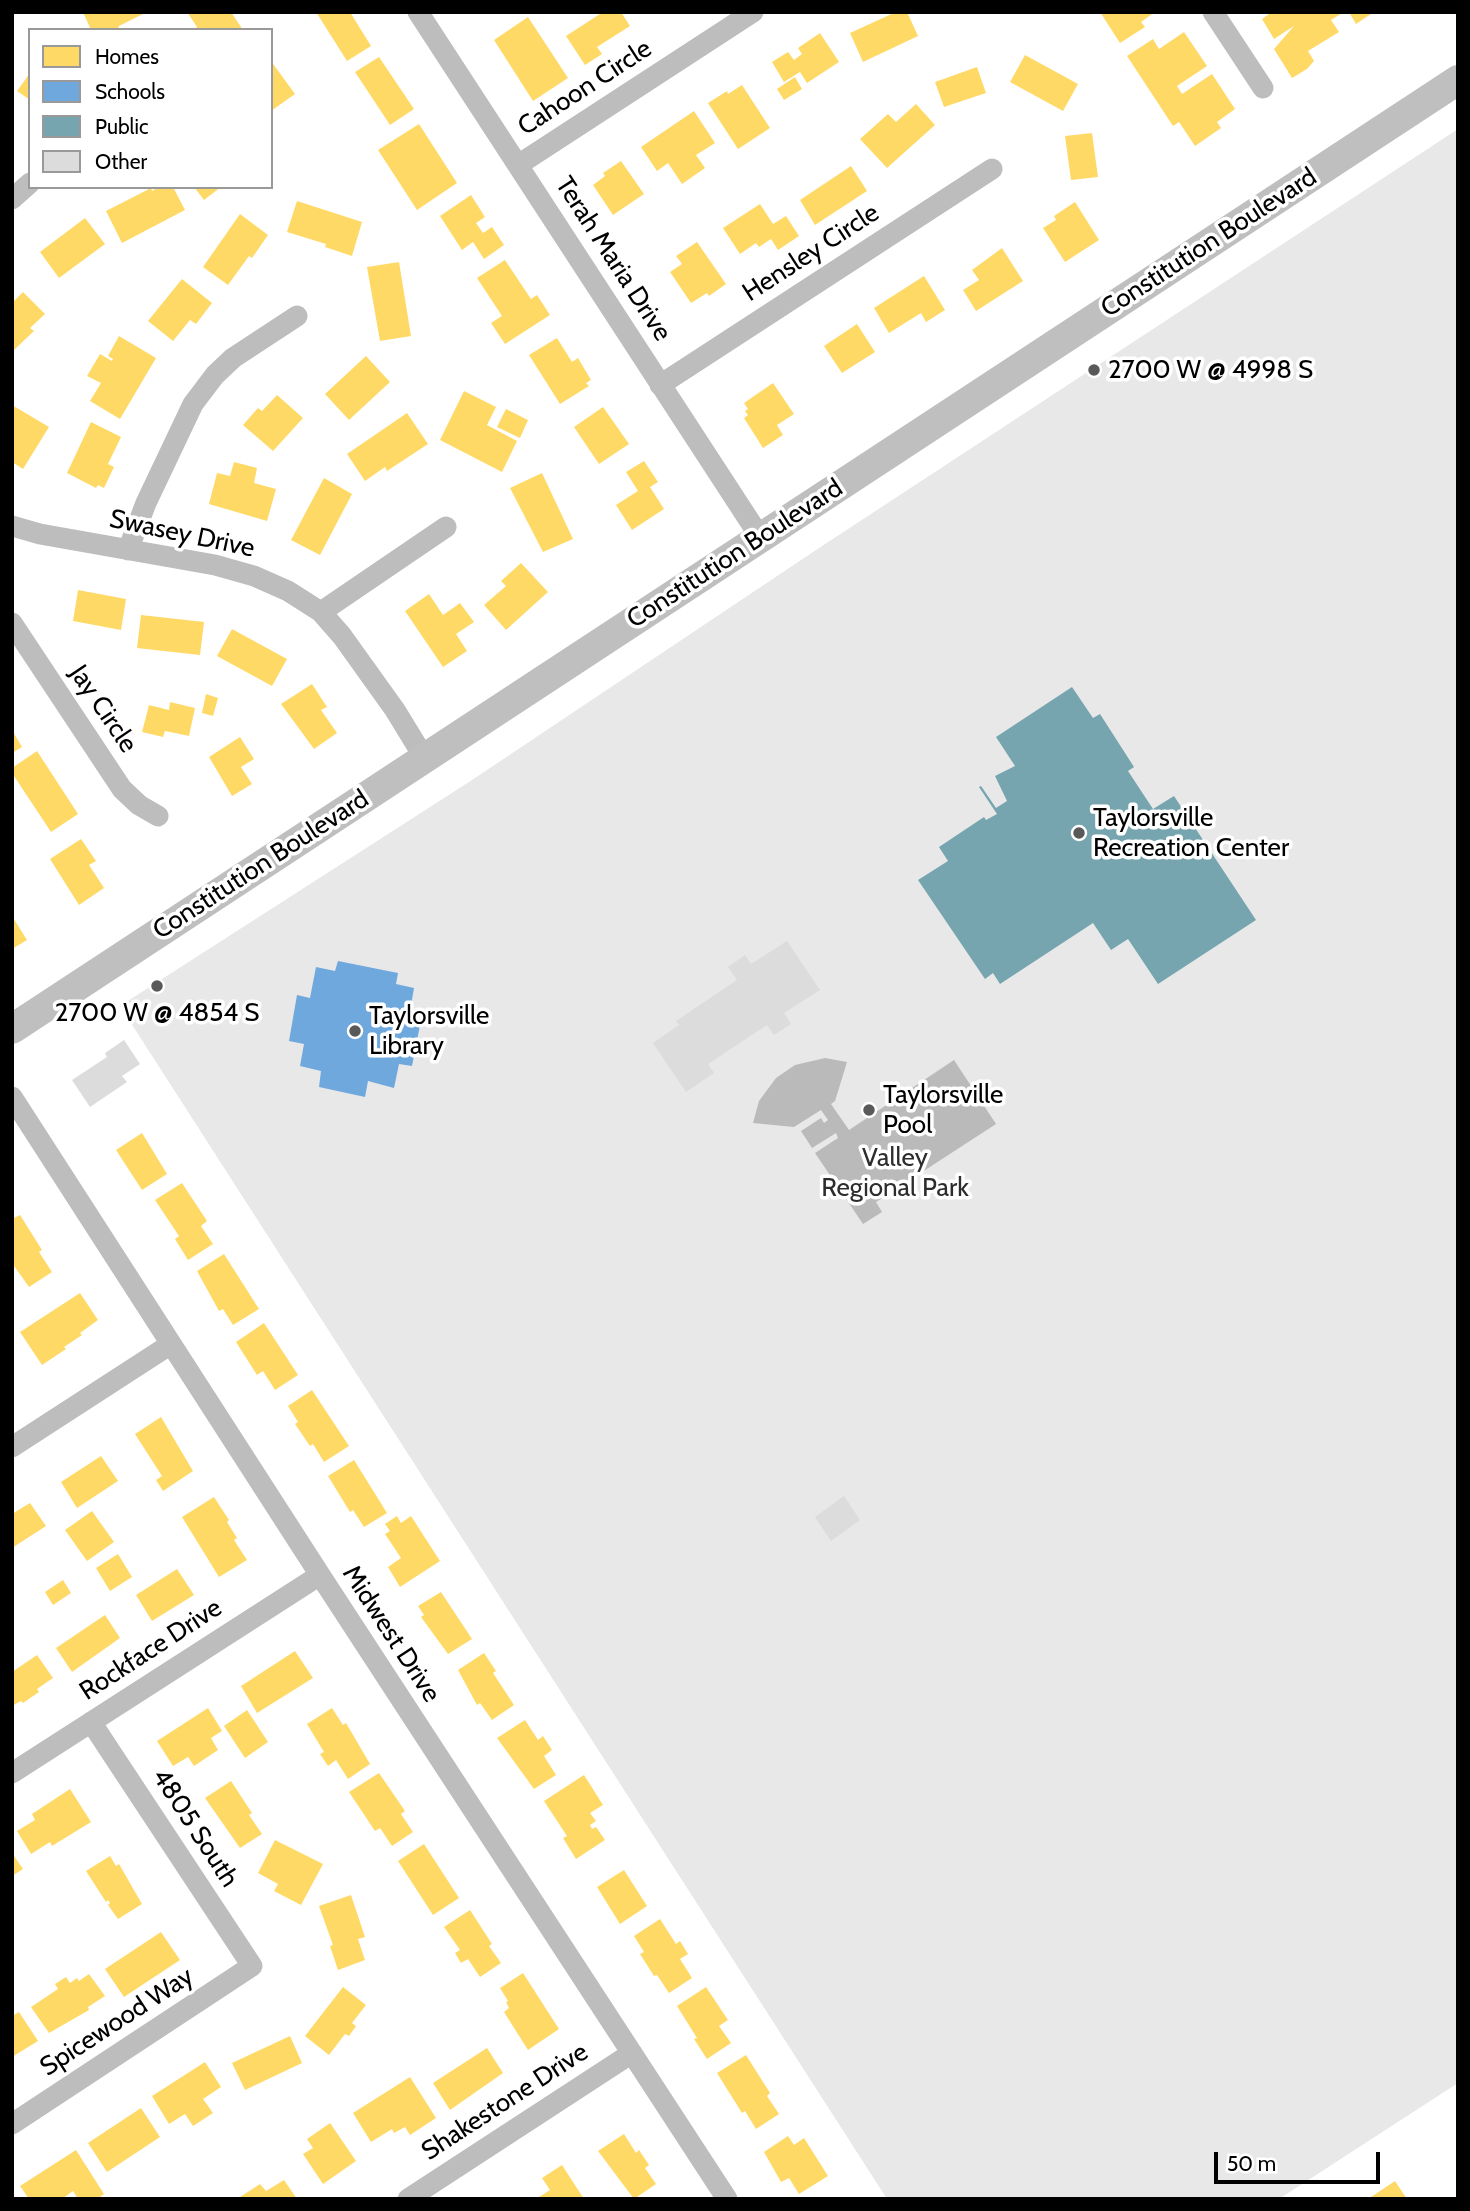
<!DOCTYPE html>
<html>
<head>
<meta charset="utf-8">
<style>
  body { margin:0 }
  #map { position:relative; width:1470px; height:2211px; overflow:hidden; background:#fff; font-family:Cabin,sans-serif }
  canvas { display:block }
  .frame { position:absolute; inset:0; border:14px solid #000; pointer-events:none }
  .legend { position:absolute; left:28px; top:28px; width:245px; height:161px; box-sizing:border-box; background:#fff; border:2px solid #999; margin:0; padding:9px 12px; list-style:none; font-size:21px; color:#000 }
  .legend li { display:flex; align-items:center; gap:14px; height:35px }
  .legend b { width:35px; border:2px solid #999 }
  .scale { position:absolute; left:1214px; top:2152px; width:166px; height:32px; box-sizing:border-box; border:4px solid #000; border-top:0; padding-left:9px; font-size:21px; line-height:24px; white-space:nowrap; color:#000; -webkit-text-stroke:5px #fff; paint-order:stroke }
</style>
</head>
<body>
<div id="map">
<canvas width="1470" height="2211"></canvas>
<div class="frame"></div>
<ul class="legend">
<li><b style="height:19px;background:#ffd966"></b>Homes</li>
<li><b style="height:19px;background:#6fa8dc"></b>Schools</li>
<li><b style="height:19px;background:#76a5af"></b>Public</li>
<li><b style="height:19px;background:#dcdcdc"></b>Other</li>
</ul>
<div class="scale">50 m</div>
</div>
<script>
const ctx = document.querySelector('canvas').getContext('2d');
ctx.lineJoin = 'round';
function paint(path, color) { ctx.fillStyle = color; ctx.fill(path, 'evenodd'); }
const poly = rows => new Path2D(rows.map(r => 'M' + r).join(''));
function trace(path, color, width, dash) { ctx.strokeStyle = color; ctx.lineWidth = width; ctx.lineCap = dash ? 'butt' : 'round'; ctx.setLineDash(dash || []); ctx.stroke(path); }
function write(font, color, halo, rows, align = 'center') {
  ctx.font = font + ' Cabin,sans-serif'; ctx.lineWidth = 7; ctx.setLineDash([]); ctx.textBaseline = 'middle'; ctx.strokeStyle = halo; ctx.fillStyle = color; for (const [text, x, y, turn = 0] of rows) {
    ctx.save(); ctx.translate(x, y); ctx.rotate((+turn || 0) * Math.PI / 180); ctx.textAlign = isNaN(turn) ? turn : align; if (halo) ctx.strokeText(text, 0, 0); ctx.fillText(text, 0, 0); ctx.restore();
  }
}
paint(poly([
  [1458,129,1458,2083,1279,2199,887,2199,120,1006,469,782,816,550]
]), '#e8e8e8');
paint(poly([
  [825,1058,847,1062,835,1101,831,1104,849,1130,954,1060,996,1124,876,1202,882,1212,863,1224,815,1153,838,1138,836,1133,812,1148,801,1131,821,1118,824,1123,828,1120,821,1110,794,1127,753,1123,759,1101,776,1078,795,1065]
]), '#bababa');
paint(poly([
  [83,12,147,12,119,26,118,30,91,30],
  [187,12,231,12,243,30,194,30,197,27],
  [316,12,350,12,371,46,347,61],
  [603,12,621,12,630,26,597,47,602,54,585,65,566,36],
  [896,12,907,12,918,36,863,62,850,33],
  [1100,12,1155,12,1141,22,1145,27,1120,43],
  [1272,12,1344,12,1331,20,1339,32,1308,51,1314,61,1307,69,1292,78,1274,49,1294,26,1274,39,1262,19],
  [1349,12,1374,12,1356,24],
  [528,17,568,78,533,101,494,40],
  [1184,32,1207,66,1177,86,1182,94,1212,74,1235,109,1217,122,1221,128,1195,146,1179,122,1173,126,1127,56,1153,39,1159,49],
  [820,33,839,62,807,83,800,72,784,82,772,62,788,52,794,60,802,54,798,48],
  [1025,55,1078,84,1063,111,1010,82],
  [379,57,414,109,390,125,355,72],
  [271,61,295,94,271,111],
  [977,67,986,93,944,107,935,82],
  [30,73,30,100,17,91],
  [795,77,802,89,784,100,777,89],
  [742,85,770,128,738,149,708,103,727,91,728,94],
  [916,104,935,125,887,168,860,139,888,114,896,122],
  [694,111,715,143,696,155,705,168,682,184,668,163,657,171,641,147],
  [419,124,457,183,417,210,378,150],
  [1092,133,1098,177,1071,180,1065,136],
  [621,161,644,194,613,215,593,185,605,176,603,173],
  [851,166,867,191,815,225,800,200],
  [159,187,173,187,185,210,122,243,106,211,151,188,152,191],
  [194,187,221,187,204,200],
  [471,195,485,217,476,223,483,233,492,227,504,245,484,259,473,242,462,250,440,216],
  [297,201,362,222,352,256,325,247,326,244,287,232],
  [1075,202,1099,240,1065,262,1043,228,1056,220,1054,216],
  [760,204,773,224,786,216,799,236,778,250,771,239,759,247,756,243,740,254,723,228],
  [240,214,268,235,252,258,249,256,228,285,203,267],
  [85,218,105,244,59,278,40,252],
  [697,242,726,284,709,296,707,293,691,303,670,272,682,264,676,256],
  [1002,248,1023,281,976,311,963,290,979,280,972,270],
  [505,260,531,299,537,295,550,315,505,344,491,323,502,316,477,278],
  [399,262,411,336,380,341,367,267],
  [924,276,945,310,926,322,921,313,889,333,874,308],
  [182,279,212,303,196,324,190,320,173,341,148,321],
  [23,292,45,314,30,328,34,331,14,350,12,348,12,303],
  [857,324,875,352,842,373,824,346],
  [119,336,156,358,120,419,90,401,101,383,87,376,100,354,112,361,113,359,108,356],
  [557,338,572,362,578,358,591,380,586,383,589,386,560,404,529,355],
  [366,356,390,382,349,420,325,394],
  [773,383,794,414,777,425,783,435,763,448,744,418,748,415,745,411,748,409,744,403],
  [464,391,496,407,487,425,517,441,502,472,440,440],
  [277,395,303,418,273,451,243,425,258,408,262,411],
  [12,405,49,427,23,469,12,462],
  [603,407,629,444,599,464,574,427],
  [506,409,528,420,520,438,497,427],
  [407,413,428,444,387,471,385,467,365,481,347,454],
  [91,422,121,437,108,464,114,467,104,488,98,485,96,488,67,473],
  [644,461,658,482,650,487,664,509,632,530,616,505,638,491,626,472],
  [234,462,257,468,254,483,276,489,267,521,209,504,217,473,230,476],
  [542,473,573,539,543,552,510,488],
  [324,478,352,494,320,555,291,540],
  [521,563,548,592,506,630,484,605,506,586,501,581],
  [78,590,126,599,121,630,73,621],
  [429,594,443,615,460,603,474,622,456,634,467,651,443,667,405,611],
  [141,615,204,622,200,655,137,648],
  [232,629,287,659,272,686,217,656],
  [312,684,327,707,321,710,337,733,314,749,281,704],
  [206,694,218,698,213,716,202,713],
  [170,702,195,708,189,736,165,731,163,737,142,732,149,705,169,710],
  [12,730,22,747,12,753],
  [240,737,254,759,241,767,252,784,232,796,209,757],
  [37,751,78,814,51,832,12,773,12,768],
  [81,839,96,861,89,865,104,888,79,905,50,859],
  [12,916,27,940,12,949],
  [142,1133,167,1174,142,1190,116,1150],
  [182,1183,207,1221,201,1226,213,1244,188,1260,175,1239,179,1236,155,1200],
  [20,1215,42,1250,39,1252,52,1272,29,1287,12,1263,12,1219],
  [224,1254,259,1309,233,1325,223,1309,219,1311,197,1271],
  [80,1293,98,1320,80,1333,82,1335,64,1347,66,1349,42,1365,20,1332],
  [264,1323,298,1375,275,1390,263,1371,257,1375,236,1342],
  [312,1390,349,1446,324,1462,313,1444,310,1446,295,1424,298,1422,288,1406],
  [161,1417,193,1471,163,1491,156,1480,162,1476,135,1434],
  [101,1456,118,1481,77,1508,61,1482],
  [354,1460,387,1513,364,1527,353,1510,350,1512,328,1476],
  [214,1497,229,1520,227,1522,237,1538,234,1540,247,1560,219,1577,182,1517],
  [30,1503,46,1526,12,1548,12,1514],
  [92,1511,114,1542,87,1561,65,1530],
  [397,1516,401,1523,411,1516,440,1561,400,1587,388,1567,401,1558,385,1534,390,1531,385,1524],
  [118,1554,132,1577,110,1591,96,1568],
  [177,1569,194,1595,152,1621,136,1595],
  [63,1580,71,1593,53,1605,45,1592],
  [441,1592,472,1639,448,1654,421,1617,424,1615,418,1606],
  [105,1615,120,1638,72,1672,56,1648],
  [295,1651,313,1678,257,1713,241,1686],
  [484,1653,496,1671,493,1673,514,1705,492,1720,480,1703,477,1705,458,1670],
  [37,1655,53,1678,37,1689,39,1692,23,1703,21,1701,12,1706,12,1672],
  [208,1708,222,1731,211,1738,218,1750,194,1766,188,1757,173,1766,157,1741],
  [332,1708,343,1725,346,1723,370,1764,348,1779,336,1760,328,1766,320,1754,324,1752,307,1724],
  [247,1710,268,1742,245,1758,224,1726],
  [525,1720,538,1740,543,1736,552,1750,544,1756,556,1775,534,1789,497,1738],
  [379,1773,405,1811,401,1814,413,1832,392,1846,380,1828,375,1831,349,1792],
  [584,1775,603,1805,590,1813,596,1821,590,1825,592,1829,596,1827,605,1840,576,1859,563,1838,567,1836,544,1801],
  [231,1781,252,1813,249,1815,262,1834,240,1848,205,1798],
  [70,1789,91,1822,52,1846,50,1842,31,1854,17,1831,35,1820,32,1814],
  [275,1840,323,1864,301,1905,274,1891,278,1884,258,1873],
  [424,1844,459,1898,433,1915,398,1861],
  [12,1853,23,1869,12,1876],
  [110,1856,116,1866,119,1864,142,1904,118,1919,108,1905,110,1903,108,1900,106,1902,86,1871],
  [624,1870,647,1906,620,1924,597,1887],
  [351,1895,365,1937,358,1939,365,1960,338,1970,330,1946,333,1945,319,1906],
  [470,1910,492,1944,489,1946,501,1963,480,1977,468,1959,461,1963,455,1953,460,1950,444,1927],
  [660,1919,676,1944,680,1941,688,1954,680,1959,692,1978,669,1993,657,1975,654,1976,640,1954,644,1952,634,1936],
  [161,1932,180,1960,124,1997,105,1969],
  [523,1973,559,2029,528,2050,504,2012,509,2008,506,2002,508,2001,500,1988],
  [89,1974,105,1996,88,2007,89,2010,49,2033,31,2007,58,1989,55,1984,66,1977,70,1983,77,1978,79,1981],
  [343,1987,366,2005,352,2023,356,2026,349,2036,345,2034,329,2055,305,2036],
  [706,1987,728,2020,719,2026,731,2043,707,2059,694,2039,697,2038,677,2006],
  [19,2012,38,2041,12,2057,12,2016],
  [290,2036,302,2063,245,2090,232,2063],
  [487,2048,503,2073,450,2110,433,2083],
  [746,2055,770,2093,767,2096,779,2114,756,2129,745,2111,742,2113,717,2073],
  [205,2062,221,2087,203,2099,213,2113,193,2126,185,2114,169,2124,152,2096],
  [410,2077,436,2118,410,2135,405,2127,394,2133,392,2129,371,2142,353,2113],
  [141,2108,160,2137,107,2172,88,2143],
  [330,2123,356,2161,323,2184,303,2154,313,2148,307,2139],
  [624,2134,636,2153,639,2150,649,2165,645,2168,656,2184,634,2199,598,2151],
  [788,2136,794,2145,804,2138,828,2176,799,2194,789,2178,781,2182,764,2152],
  [76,2150,104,2194,97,2199,78,2199,73,2191,62,2199,29,2199,20,2186],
  [562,2165,584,2199,536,2199,550,2190,542,2178],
  [284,2180,297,2199,237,2199,260,2184,266,2191],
  [1395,2181,1407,2199,1368,2199]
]), '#ffd966');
paint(poly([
  [338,961,398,973,396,984,414,988,409,1017,421,1020,412,1066,399,1064,394,1088,368,1081,365,1097,319,1087,321,1071,300,1066,304,1044,289,1041,297,995,310,998,316,967,335,971]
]), '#6fa8dc');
paint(poly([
  [1072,687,1093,718,1100,714,1134,767,1128,771,1153,809,1174,796,1256,920,1158,984,1128,939,1111,950,1093,923,1000,984,993,973,985,979,918,880,948,861,939,847,984,817,986,820,997,814,979,787,981,786,996,808,1007,801,995,776,1015,766,996,737]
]), '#76a5af');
paint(poly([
  [787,941,820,990,784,1013,791,1024,774,1035,767,1025,708,1064,714,1073,686,1092,653,1043,679,1025,676,1021,737,980,728,967,745,955,751,964],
  [124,1040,140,1064,122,1076,127,1082,90,1107,72,1080,107,1057,105,1053],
  [844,1496,860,1520,831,1541,815,1517]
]), '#dcdcdc');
trace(poly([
  [418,12,760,537],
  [1213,12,1263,88],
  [518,165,753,12],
  [12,199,30,183],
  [660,385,992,169],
  [12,526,40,534,215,565,254,576,288,591,321,612,342,636,395,710,425,759],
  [128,550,146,503,193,404,215,375,233,358,297,316],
  [321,612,446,527],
  [12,623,122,789,139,805,158,816],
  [12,1097,320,1575,727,2199],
  [12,1447,171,1344],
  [12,1773,320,1575],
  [12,2124,252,1966,91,1722],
  [408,2199,632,2053]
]), '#bdbdbd', 21);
trace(poly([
  [12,1029,1458,80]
]), '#bfbfbf', 30);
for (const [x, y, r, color] of [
  [1094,370,7,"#595959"],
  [1079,833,7,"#595959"],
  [157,986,7,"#595959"],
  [355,1031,7,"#595959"],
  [869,1110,7,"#595959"]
]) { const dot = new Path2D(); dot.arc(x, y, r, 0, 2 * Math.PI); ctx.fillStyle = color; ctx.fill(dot); trace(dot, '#fff', 2.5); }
write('26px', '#000', '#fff', [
  ["Cahoon Circle",585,88,-33],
  ["Constitution Boulevard",1209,243,-33],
  ["Hensley Circle",811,253,-33],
  ["Terah Maria Drive",613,259,57],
  ["Swasey Drive",182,534,12],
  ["Constitution Boulevard",735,554,-33],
  ["Jay Circle",103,709,56],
  ["Constitution Boulevard",261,865,-33],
  ["Midwest Drive",391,1634,57],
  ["Rockface Drive",151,1650,-33],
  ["4805 South",195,1828,57],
  ["Spicewood Way",117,2022,-33],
  ["Shakestone Drive",505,2102,-33]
]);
write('26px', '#000', '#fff', [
  ["2700 W @ 4998 S",1108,370],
  ["Taylorsville",1093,818],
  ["Recreation Center",1093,848],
  ["2700 W @ 4854 S",157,1013,"center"],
  ["Taylorsville",369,1016],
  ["Library",369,1046],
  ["Taylorsville",883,1095],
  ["Pool",883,1125]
], 'left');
write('26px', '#2d2d2d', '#fff', [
  ["Valley",895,1158],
  ["Regional Park",895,1188]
]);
</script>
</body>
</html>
